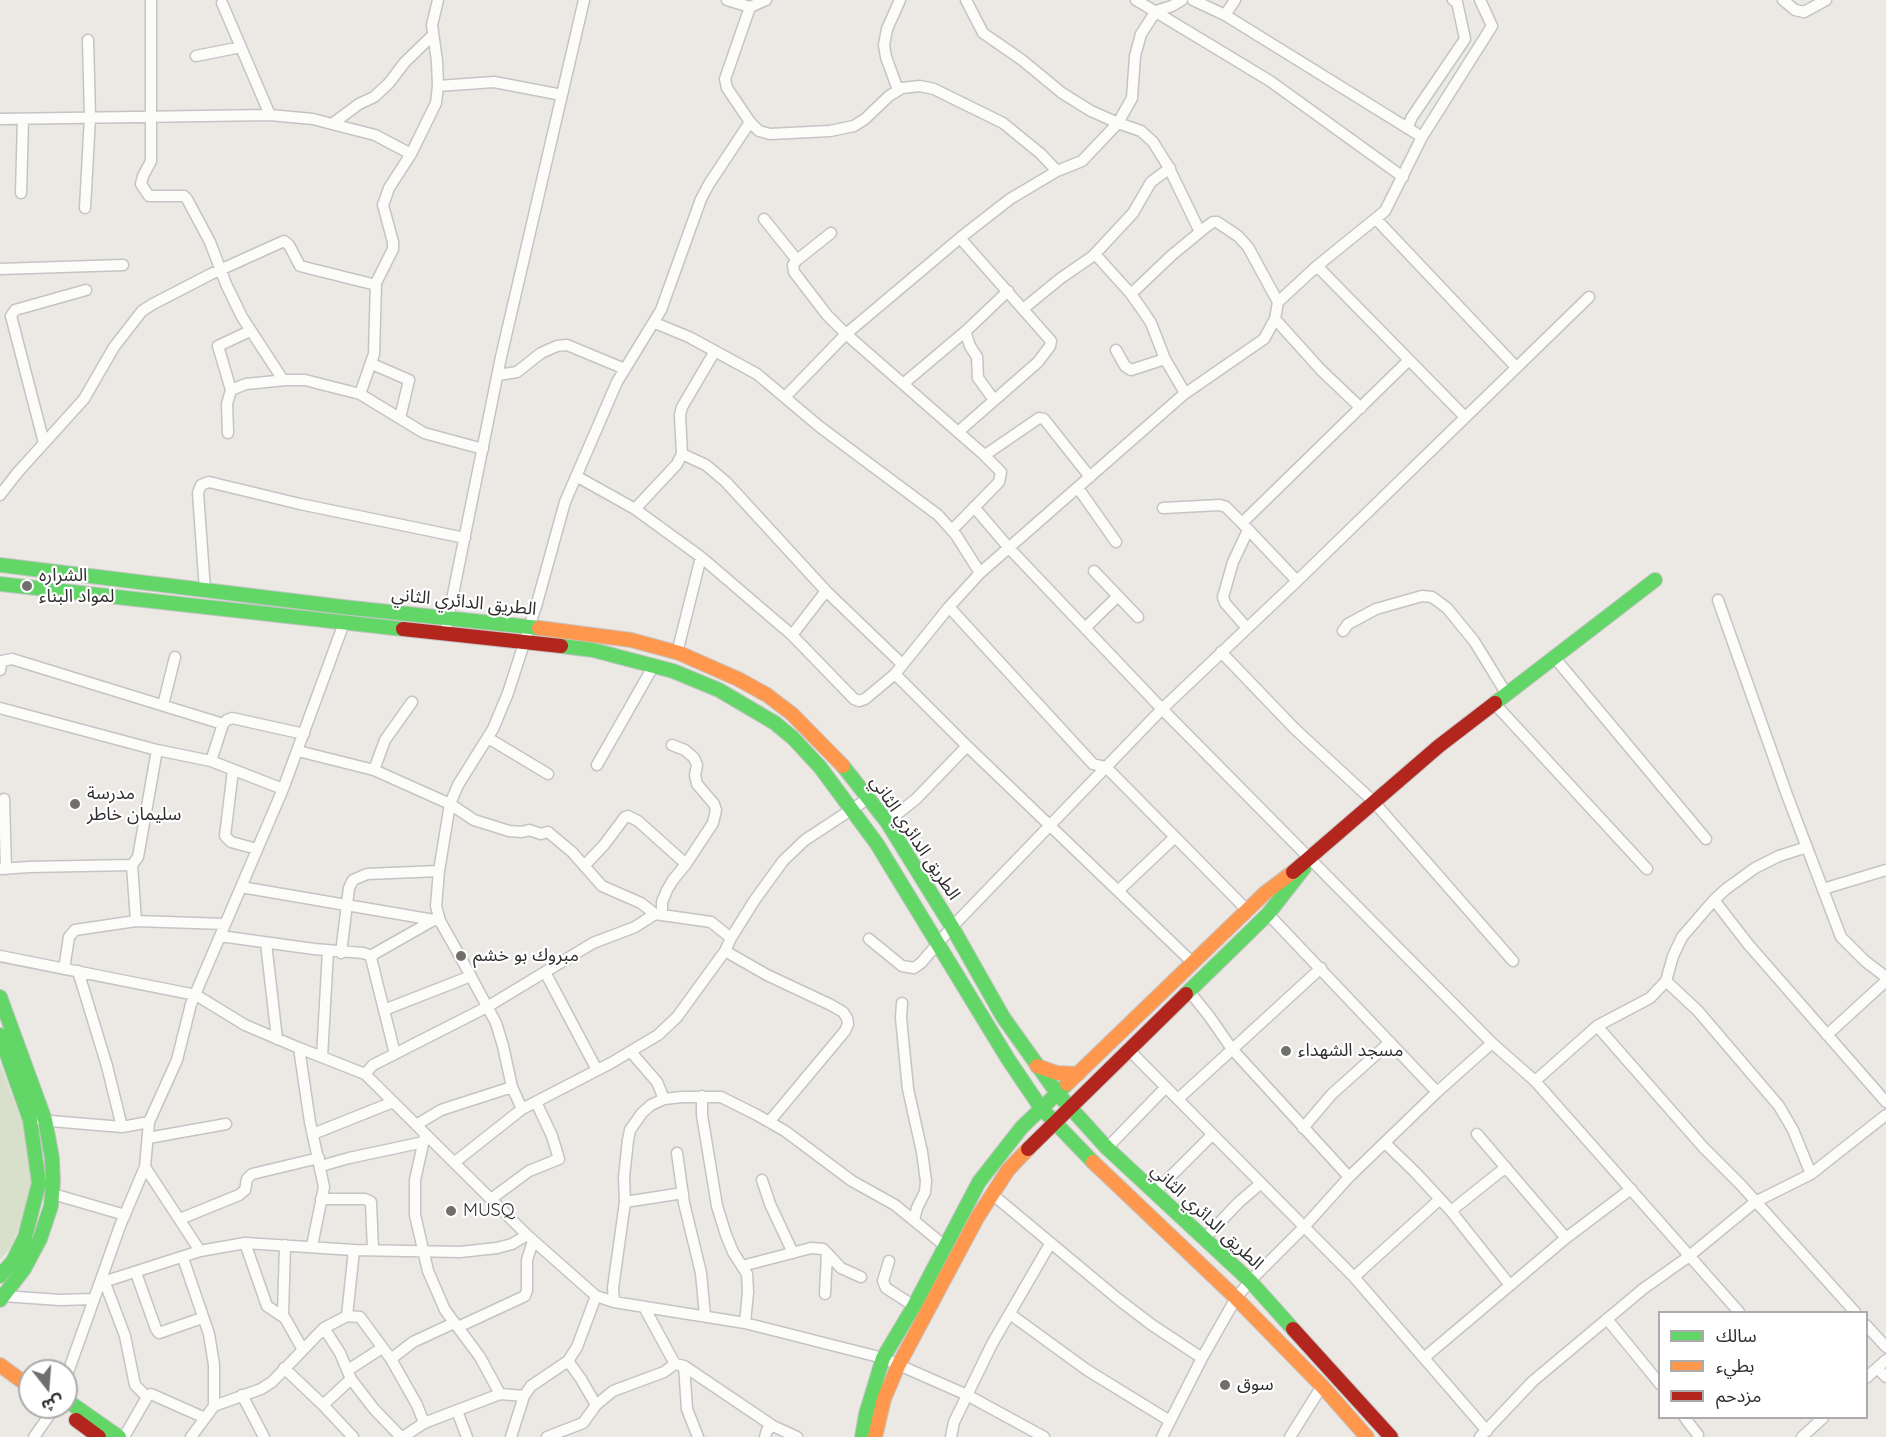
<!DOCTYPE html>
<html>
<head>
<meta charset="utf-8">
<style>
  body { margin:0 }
  #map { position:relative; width:1886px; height:1437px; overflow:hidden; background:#ece8e4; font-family:Quicksand,"Noto Sans Arabic",sans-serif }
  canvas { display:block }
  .legend { position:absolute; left:1658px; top:1311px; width:210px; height:108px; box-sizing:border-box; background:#fff; border:2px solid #ababab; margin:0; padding:8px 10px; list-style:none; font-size:18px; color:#2e2e2e }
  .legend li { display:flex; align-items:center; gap:12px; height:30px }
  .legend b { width:30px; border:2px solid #ababab }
  .north { position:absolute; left:18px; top:1359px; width:60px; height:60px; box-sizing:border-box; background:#fff; border:2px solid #ababab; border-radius:50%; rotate:163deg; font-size:16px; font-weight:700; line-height:24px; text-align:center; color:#2e2e2e }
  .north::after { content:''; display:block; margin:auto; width:21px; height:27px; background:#706f6e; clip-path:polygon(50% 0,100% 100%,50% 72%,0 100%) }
</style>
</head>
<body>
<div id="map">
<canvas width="1886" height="1437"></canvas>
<ul class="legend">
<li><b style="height:8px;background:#63d668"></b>سالك</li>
<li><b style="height:8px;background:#ff974d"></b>بطيء</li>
<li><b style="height:8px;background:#b3261e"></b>مزدحم</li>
</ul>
<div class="north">ش</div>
</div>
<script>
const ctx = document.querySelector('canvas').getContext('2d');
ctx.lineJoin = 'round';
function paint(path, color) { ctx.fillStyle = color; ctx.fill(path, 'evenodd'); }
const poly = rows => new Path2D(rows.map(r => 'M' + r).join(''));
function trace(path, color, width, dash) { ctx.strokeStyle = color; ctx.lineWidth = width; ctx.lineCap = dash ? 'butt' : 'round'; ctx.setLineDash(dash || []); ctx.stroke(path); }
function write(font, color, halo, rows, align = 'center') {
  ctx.font = font + ' Quicksand,"Noto Sans Arabic",sans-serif'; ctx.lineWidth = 4.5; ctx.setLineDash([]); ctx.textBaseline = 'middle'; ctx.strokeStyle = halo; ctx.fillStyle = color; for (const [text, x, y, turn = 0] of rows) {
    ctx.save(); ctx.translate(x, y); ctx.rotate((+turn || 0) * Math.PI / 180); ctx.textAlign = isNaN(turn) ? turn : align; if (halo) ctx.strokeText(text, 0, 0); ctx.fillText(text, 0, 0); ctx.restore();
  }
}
paint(poly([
  [0,1063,31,1145,35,1184,12,1246,0,1260]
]), '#d8e0cc');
const street = poly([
  [151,0,151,161,143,176,141,184,149,196,184,196,187,199,210,242,226,284,242,317,283,380],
  [727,0,750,7,725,79,727,88,750,122,759,131,770,134,830,131,854,126,865,119,889,96,902,88,920,86,934,89,1003,123,1041,154,1057,171],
  [966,0,983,33,1022,60,1062,93,1091,111,1118,123,1141,131,1153,142,1168,166,1200,232],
  [1136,0,1270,81,1403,177],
  [1193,0,1225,15,1422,137],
  [1783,0,1795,10,1804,12,1826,0],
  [222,3,270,115],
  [750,7,766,0],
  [1225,15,1235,0],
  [196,56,241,47],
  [438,86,494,82,562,95],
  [898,90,886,57,884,45,887,29,900,0],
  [0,119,270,115,313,119,332,124],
  [1407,128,1412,117,1465,39,1457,2,1453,0],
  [411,154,375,135,332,124,359,104,374,97,389,83,405,62,433,35],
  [21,193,23,119],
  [85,208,90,117,88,40],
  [764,219,797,260],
  [1376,219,1516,367],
  [831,233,797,260,793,265,794,272,827,315,846,334,982,453,1001,472,999,482,952,530],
  [1095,254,1131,294,1143,311,1151,323,1165,359,1185,393],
  [1317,266,1465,417],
  [0,269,123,265],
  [1131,294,1172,255,1206,227,1213,222,1217,222,1238,236,1248,247,1278,302],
  [1023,309,1061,278,1093,256,1133,213,1151,182,1170,168],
  [1275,319,1321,370,1361,408],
  [655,323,689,337,757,374,820,427,938,515,956,535,980,573],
  [1116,350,1125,366,1131,370,1165,359],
  [372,364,409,380,400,418],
  [498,375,517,372,541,353,557,346,567,345,625,369],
  [903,384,967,330],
  [231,390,218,346,250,331],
  [360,394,374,354,376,283,393,249,393,242,383,205,389,188,411,154,436,103,438,86,437,61,432,25,438,0],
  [785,397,846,334,960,238,1010,199,1057,171,1082,161,1118,123,1132,98,1135,56,1141,34,1156,11,1172,6,1182,0],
  [994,400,978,378,977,357,970,346,966,334,967,330,1008,291],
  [958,432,1038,362,1050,346,1051,341,960,238],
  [228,433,227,404,231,390,246,384,286,380,305,380,360,394,424,433,483,449],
  [44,443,11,316,15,310,22,308,86,290],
  [682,454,706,465,726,482,826,591,902,664],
  [985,455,1039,418,1044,419,1090,477],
  [576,476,635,509,701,557,792,635,854,699,859,701,865,699,895,674],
  [1078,488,1116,542],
  [0,495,18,472,84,399,114,347,142,311,153,304,211,274,284,241,289,245,300,266,376,285],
  [974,507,1009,548,1162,709,1492,1043,1535,1081,1739,1312],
  [1163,508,1220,505,1226,507,1242,523],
  [635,509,677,464,682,454,680,415,682,407,715,351],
  [1094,571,1138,617],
  [1297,581,1242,523,1409,360],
  [205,590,198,493,201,485,209,482,300,504,465,538],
  [1718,600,1787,795,1841,937,1865,961,1886,977],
  [949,607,1093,764,1106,767,1247,910],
  [447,624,501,357,584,0],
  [1085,628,1118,596],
  [1247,628,1225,603,1223,597,1233,562,1248,530],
  [1343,631,1348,624,1376,609,1422,596,1432,597,1447,608,1474,641,1506,693],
  [792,635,826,591],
  [1221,652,1295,729,1373,801,1513,961],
  [677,653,701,557],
  [1554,657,1706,839],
  [0,670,2,661,12,659,223,724,211,761],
  [1494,703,1647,869],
  [163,705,175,657],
  [0,708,157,750,211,761,283,789],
  [223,724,227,720,232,718,304,734],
  [488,738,548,774],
  [672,745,685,750,694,758,697,765,695,775,697,784,714,804,716,810,713,823,686,864],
  [298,751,374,770,450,804,474,820,509,831,522,832,529,830,541,834,548,832,572,852,602,886,641,903,655,914],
  [597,765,654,665],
  [233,770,225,836,231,842,257,849],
  [374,770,385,740,412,702],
  [4,799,6,869],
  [887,822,916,799,967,746],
  [132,865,136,921],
  [584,866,604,845,625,817,628,816,638,821,686,864,673,880,667,890,662,902,662,915],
  [0,869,29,867,132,865,138,857,157,750],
  [241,887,440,921],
  [1823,889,1886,870],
  [1118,891,1175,837],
  [1714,900,1748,944,1886,1102],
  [1268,914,1437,1092],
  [220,936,314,949,363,953,372,956],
  [869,939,902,966,914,968,921,963,952,927,1162,709,1297,581,1589,297],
  [266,943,277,1039],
  [725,951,767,975,831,1005,843,1012,847,1018,848,1024,845,1031,769,1122],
  [341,953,349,888,353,880,367,874,439,871],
  [0,956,196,995,245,1025,299,1048,365,1074,527,1235,596,1296,614,1302,745,1323,883,1358,967,1395,1044,1437],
  [1193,963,967,746,895,674,949,607,980,573,1183,395,1264,339,1275,319,1278,302,1317,266,1385,211,1422,137,1492,26,1480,0],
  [64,969,69,937,75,930,136,921,225,924],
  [78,971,107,1066,122,1127],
  [545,972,597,1070],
  [1666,981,1698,1011,1779,1106,1793,1130,1811,1174],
  [1189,991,1209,1016,1232,1049,1349,1177],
  [902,1003,901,1018,908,1089,922,1152,926,1181,925,1192,917,1208,914,1220],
  [384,1010,471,976],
  [1597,1026,1703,1147,1741,1185,1855,1312],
  [1827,1035,1886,981],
  [299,1048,310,1122,324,1187,312,1246],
  [1129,1050,1354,1277,1487,1431],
  [631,1052,657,1082,664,1099],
  [395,1054,371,958,374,954,432,921],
  [322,1057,328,951],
  [365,1074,373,1065,487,1007,593,943,635,927,655,914,711,922,731,938,754,901,783,861,805,840,869,798],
  [1535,1081,1597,1026,1650,998,1666,981,1673,956,1682,937,1714,900,1726,889,1755,868,1779,856,1807,847],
  [702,1096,702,1115,717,1206,726,1235,733,1252,747,1274,748,1292,745,1323],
  [1178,1099,1321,968],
  [522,1109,512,1087,503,1046,496,1023,462,960,440,921,436,906,439,871,450,804,458,785,493,729,508,693,537,603,565,502,617,382,661,310,701,199,709,184,750,122],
  [39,1120,122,1127,149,1122],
  [416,1125,441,1110,512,1087],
  [1303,1128,1332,1094,1390,1042],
  [313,1134,393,1102],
  [1477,1134,1566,1238],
  [425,1135,415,1180,415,1215,428,1271,445,1310,480,1357,500,1394],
  [148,1138,226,1124],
  [1385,1143,1415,1172,1451,1211,1509,1284],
  [1107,1148,1166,1087],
  [677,1153,684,1203,701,1273,705,1316],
  [455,1162,522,1109,611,1063,658,1035,677,1017,725,951,731,938],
  [321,1166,349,1158,424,1142],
  [145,1167,200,1251],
  [762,1180,770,1204,793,1253],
  [1154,1193,1212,1135],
  [53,1194,125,1215],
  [992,1194,1118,1299,1152,1325,1202,1358],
  [321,1199,365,1199,371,1202,373,1250],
  [491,1199,529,1171,559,1159,552,1136,536,1102],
  [625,1202,683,1193],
  [1451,1211,1506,1167],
  [180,1219,239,1195,245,1190,247,1179,252,1174,319,1158],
  [1205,1238,1238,1203,1260,1184],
  [245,1243,267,1306,285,1318,303,1350],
  [183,1258,209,1334,214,1365,214,1406],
  [889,1261,883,1281,886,1288,914,1306],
  [742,1266,811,1248,823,1249,827,1253],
  [136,1273,156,1329,159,1333,202,1318],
  [1354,1277,1439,1200],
  [100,1283,200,1251,245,1243,354,1250,460,1252,497,1248,512,1244,527,1235],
  [105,1283,125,1336,135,1385,147,1397],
  [825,1294,827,1253,841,1268,861,1277],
  [3,1296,60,1300,94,1299],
  [614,1302,613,1288,625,1202,624,1177,628,1140,630,1130,642,1113,651,1105,664,1099,682,1097,721,1097,757,1115,785,1131,852,1181,895,1205,945,1246],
  [644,1307,675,1364,684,1366,773,1426,797,1437],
  [1010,1314,1087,1370,1170,1421],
  [283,1315,285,1245],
  [347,1316,360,1317,391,1359,417,1405,424,1423],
  [1607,1319,1660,1384],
  [1866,1325,1886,1347],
  [458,1327,525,1296,527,1290,527,1260,533,1241],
  [324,1328,340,1353,351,1379],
  [1425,1357,1566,1238,1631,1189],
  [391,1359,413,1342,454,1323],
  [568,1361,581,1379,596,1405],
  [684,1366,687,1409,698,1437],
  [284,1368,323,1405,353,1437],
  [1877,1368,1886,1377],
  [348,1370,382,1348],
  [66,1378,120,1226,145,1167,149,1122,177,1060,191,1004,283,789,344,623],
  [1866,1378,1886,1360],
  [242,1395,264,1437],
  [323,1405,351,1379,374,1409,401,1437],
  [457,1411,467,1437],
  [1685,1418,1698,1435],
  [34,1437,55,1407],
  [124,1437,147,1397,151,1394,205,1418],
  [191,1437,214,1406,261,1389,272,1382,324,1328,347,1316,354,1250],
  [403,1437,424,1423,500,1394,524,1396],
  [511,1437,524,1396,531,1386,568,1361,577,1347,596,1296],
  [547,1437,583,1423,596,1405,613,1391,664,1372,675,1364],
  [765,1437,767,1430,773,1426],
  [951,1437,954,1422,992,1344,1050,1244],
  [1162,1437,1202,1358,1236,1298,1250,1281,1304,1227,1349,1177,1437,1092,1492,1043],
  [1290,1437,1322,1386],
  [1480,1437,1533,1381,1643,1289,1688,1257,1755,1202,1811,1174,1886,1115],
  [1802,1437,1823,1418]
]);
const fast = poly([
  [0,565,343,607,539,628],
  [0,584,403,629],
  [561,646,593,650,673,671,719,690,775,723,793,738,820,767,877,844,1008,1059,1041,1108,1093,1162],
  [1495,703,1655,580],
  [843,766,887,822,952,927,1003,1017,1057,1093,1107,1148,1250,1281,1293,1329],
  [1186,994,1268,914,1304,868],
  [0,997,45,1120,52,1158,53,1182,51,1206,40,1239,24,1269,0,1300],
  [0,1035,30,1120,39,1183,25,1237,13,1261,0,1276],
  [66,1400,119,1437],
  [862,1437,866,1414,883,1358,914,1306,979,1182,1022,1127,1067,1084]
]);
const slow = poly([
  [539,628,631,640,679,653,738,679,767,695,792,714,843,766],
  [1037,1066,1057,1073,1078,1074],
  [1067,1084,1265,893,1293,872],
  [1093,1162,1236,1298,1322,1386,1367,1437],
  [0,1365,30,1387],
  [875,1437,884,1399,898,1366,977,1218,1008,1170,1028,1149]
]);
const jam = poly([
  [403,629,561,646],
  [1293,872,1439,746,1495,703],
  [1028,1149,1186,994],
  [1293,1329,1391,1437],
  [76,1420,99,1437]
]);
trace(street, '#c5c4c5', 13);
trace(fast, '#c5c4c5', 16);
trace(slow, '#c5c4c5', 16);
trace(jam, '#c5c4c5', 16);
trace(street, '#fcfcfb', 10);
trace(fast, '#63d668', 14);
trace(slow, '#ff974d', 14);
trace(jam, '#b3261e', 14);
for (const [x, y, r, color] of [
  [27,586,6,"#706f6e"],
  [75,804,6,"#706f6e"],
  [461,956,6,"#706f6e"],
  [1286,1051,6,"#706f6e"],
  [451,1211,6,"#706f6e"],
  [1225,1385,6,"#706f6e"]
]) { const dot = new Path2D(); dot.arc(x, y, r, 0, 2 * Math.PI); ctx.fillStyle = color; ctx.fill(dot); trace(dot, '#fff', 2); }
write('18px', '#2e2e2e', '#fff', [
  ["الشراره",39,576],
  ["لمواد البناء",39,597],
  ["مدرسة",87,794],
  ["سليمان خاطر",87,815],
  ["مبروك بو خشم",473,956],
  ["مسجد الشهداء",1298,1051],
  ["MUSQ",463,1211],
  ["سوق",1237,1385]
], 'left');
write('18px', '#2e2e2e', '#fff', [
  ["الطريق الدائري الثاني",464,602,6],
  ["الطريق الدائري الثاني",915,838,56],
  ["الطريق الدائري الثاني",1207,1217,43]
]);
</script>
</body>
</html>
